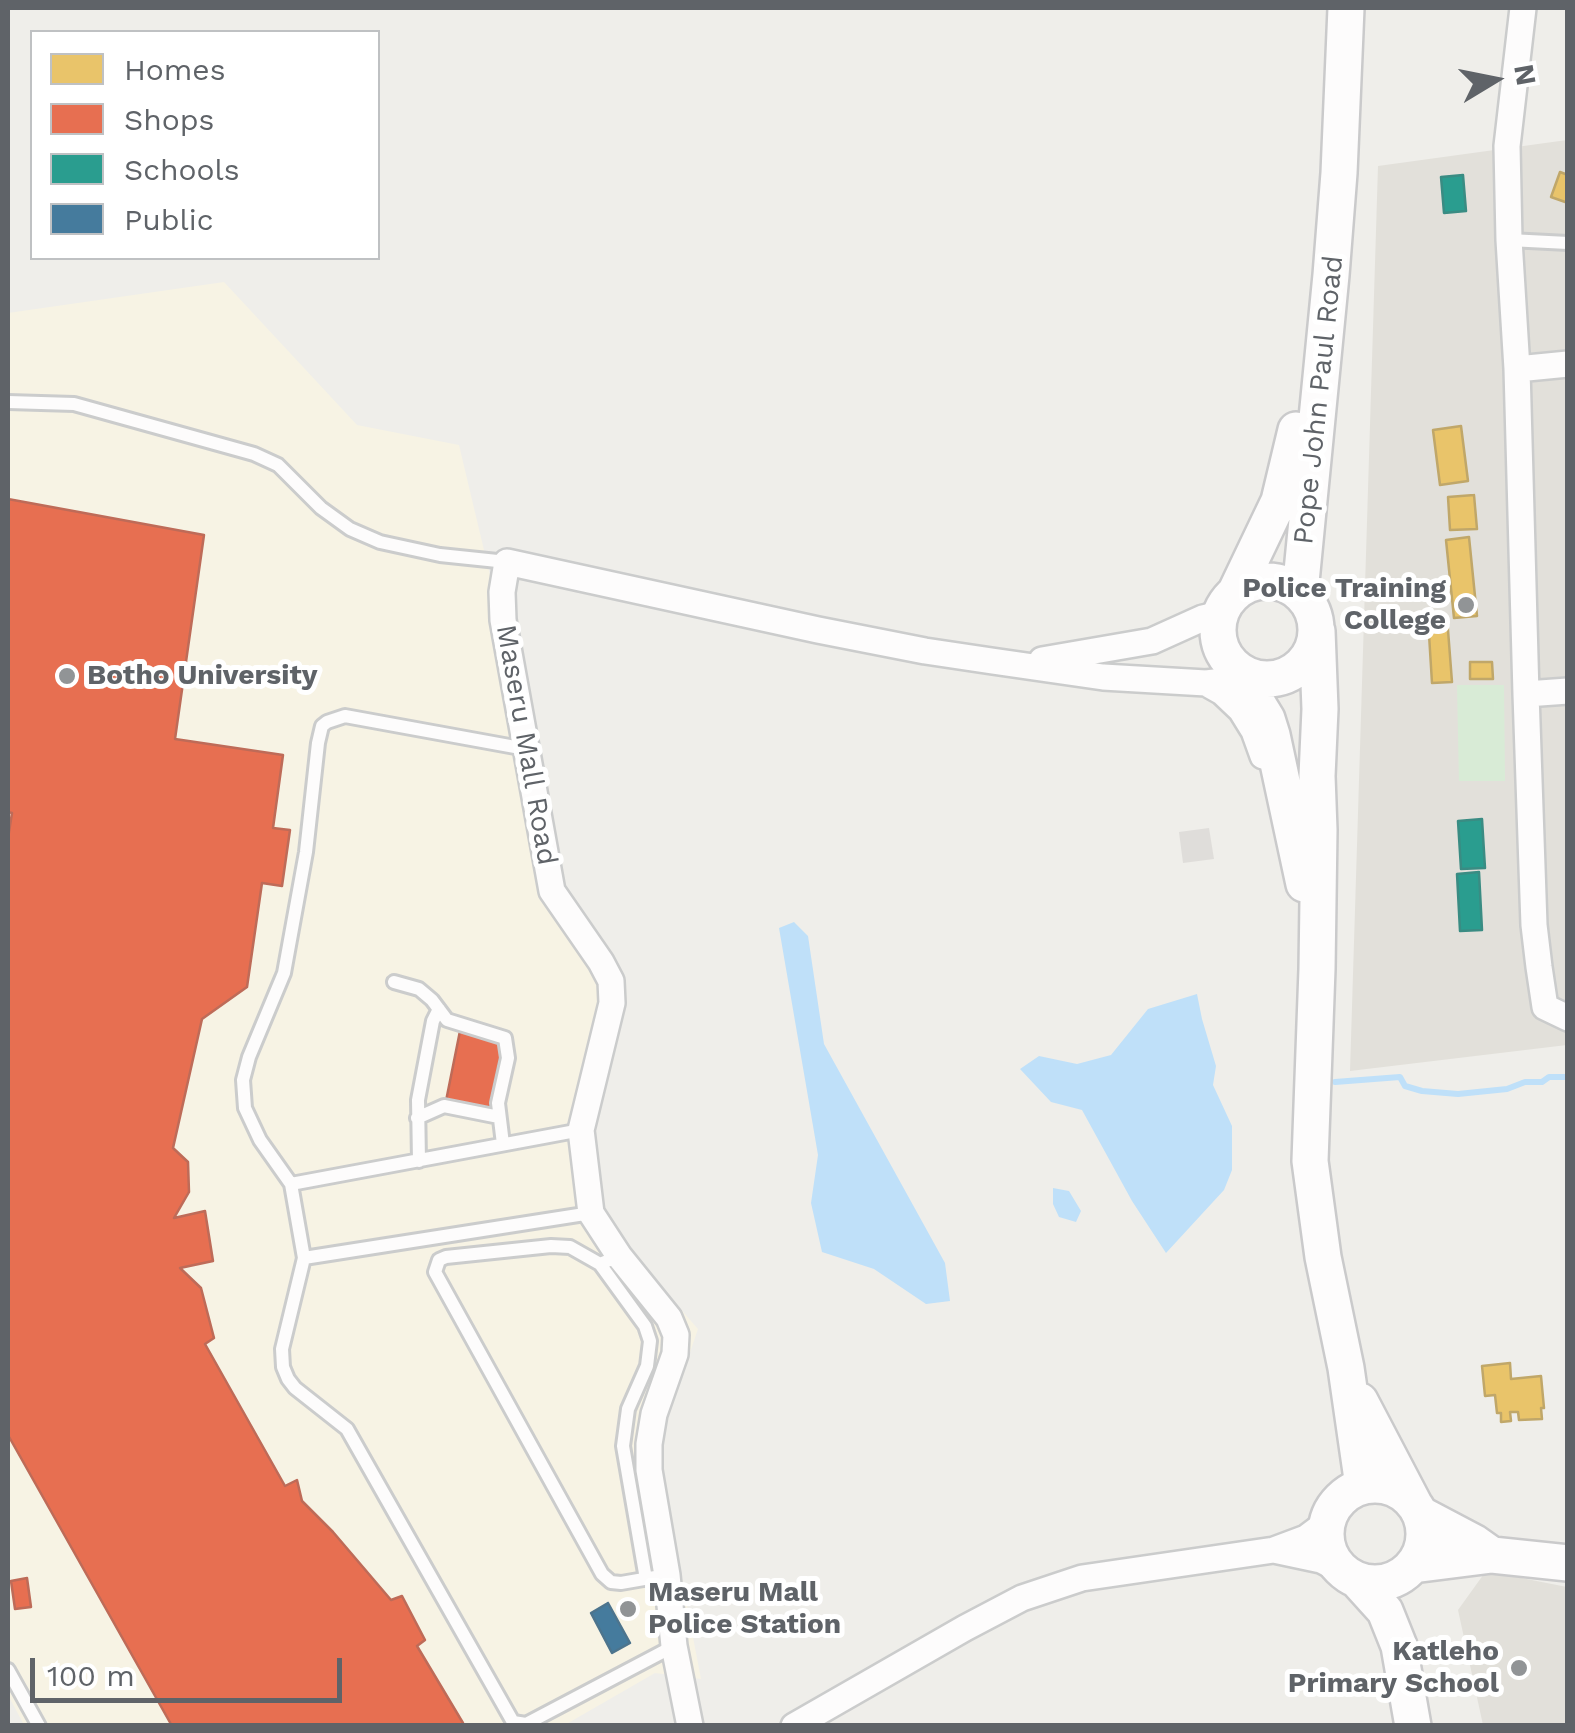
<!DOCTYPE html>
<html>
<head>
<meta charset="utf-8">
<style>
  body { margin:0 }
  #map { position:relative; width:1575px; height:1733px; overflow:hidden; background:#efeeea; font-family:"Work Sans",sans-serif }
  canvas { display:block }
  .frame { position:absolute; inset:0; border:10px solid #5f6368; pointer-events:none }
  .legend { position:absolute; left:30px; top:30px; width:350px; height:230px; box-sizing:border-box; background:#fff; border:2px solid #bfc1c3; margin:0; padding:12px 18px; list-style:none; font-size:30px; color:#5f6368 }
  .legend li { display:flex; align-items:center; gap:20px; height:50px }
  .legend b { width:50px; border:2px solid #bfc1c3 }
  .north { position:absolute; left:1445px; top:30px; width:100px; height:100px; -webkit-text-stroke:8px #fff; paint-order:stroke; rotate:80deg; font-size:28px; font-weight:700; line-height:40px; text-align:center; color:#5f6368 }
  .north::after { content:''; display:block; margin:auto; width:35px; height:45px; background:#5f6368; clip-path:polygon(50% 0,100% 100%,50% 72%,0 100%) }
  .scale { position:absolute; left:30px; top:1658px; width:312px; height:45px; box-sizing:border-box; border:5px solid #5f6368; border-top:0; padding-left:12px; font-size:30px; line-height:35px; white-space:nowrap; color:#5f6368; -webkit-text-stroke:8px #fff; paint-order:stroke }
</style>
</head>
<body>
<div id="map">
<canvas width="1575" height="1733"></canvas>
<div class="frame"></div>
<ul class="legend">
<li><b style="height:28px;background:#e9c46a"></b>Homes</li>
<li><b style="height:28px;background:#e76f51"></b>Shops</li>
<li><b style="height:28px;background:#2a9d8f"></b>Schools</li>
<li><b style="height:28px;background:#457b9d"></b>Public</li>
</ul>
<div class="north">N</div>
<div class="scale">100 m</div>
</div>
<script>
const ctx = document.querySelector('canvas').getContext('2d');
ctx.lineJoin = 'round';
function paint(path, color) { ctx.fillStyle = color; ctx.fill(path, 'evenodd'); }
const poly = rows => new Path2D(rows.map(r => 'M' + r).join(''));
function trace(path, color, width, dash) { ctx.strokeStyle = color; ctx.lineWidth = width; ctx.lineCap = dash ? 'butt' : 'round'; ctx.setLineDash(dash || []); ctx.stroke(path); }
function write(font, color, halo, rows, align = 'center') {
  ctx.font = font + ' "Work Sans",sans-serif'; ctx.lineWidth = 10; ctx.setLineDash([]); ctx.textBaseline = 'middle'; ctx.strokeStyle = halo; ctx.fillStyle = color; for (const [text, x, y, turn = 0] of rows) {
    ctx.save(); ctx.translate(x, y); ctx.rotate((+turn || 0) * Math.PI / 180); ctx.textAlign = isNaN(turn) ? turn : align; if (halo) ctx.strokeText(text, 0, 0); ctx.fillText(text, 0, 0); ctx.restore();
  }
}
paint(poly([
  [224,282,357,425,459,445,538,777,555,892,624,983,585,1132,596,1212,698,1329,657,1449,701,1679,655,1673,563,1726,24,1725,8,1695,8,313]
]), '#f7f3e4');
paint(poly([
  [1209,828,1214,859,1183,863,1179,832]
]), '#dfddda');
paint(poly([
  [1567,140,1567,1045,1350,1071,1378,166],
  [1486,1571,1567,1587,1567,1725,1483,1725,1458,1610]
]), '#e2e0da');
paint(poly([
  [1457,685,1504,685,1505,781,1459,781]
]), '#d8ebd6');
paint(poly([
  [794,922,808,936,824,1044,945,1263,950,1301,926,1304,874,1269,822,1252,811,1203,818,1155,779,928],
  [1197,994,1202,1019,1216,1066,1213,1085,1232,1126,1232,1170,1224,1190,1166,1253,1132,1201,1082,1110,1051,1102,1020,1069,1039,1056,1077,1064,1111,1055,1148,1009],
  [1053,1188,1069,1191,1081,1211,1076,1222,1059,1217,1053,1204]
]), '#bfe0f9');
const homes = poly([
  [1560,172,1568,175,1568,203,1551,197,1560,172],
  [1461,426,1468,481,1440,485,1433,430,1461,426],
  [1474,495,1477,529,1450,530,1448,497,1474,495],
  [1469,537,1477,616,1454,618,1446,540,1469,537],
  [1447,617,1452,682,1432,683,1428,618,1447,617],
  [1470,662,1492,662,1493,679,1470,679,1470,662],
  [1510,1363,1511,1379,1541,1376,1544,1408,1541,1408,1542,1419,1519,1420,1518,1412,1510,1412,1511,1421,1501,1422,1501,1413,1497,1413,1495,1395,1485,1396,1482,1366,1510,1363]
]);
paint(homes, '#e9c46a');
trace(homes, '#c0a769', 2.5);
const shops = poly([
  [8,499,204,535,175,739,283,755,273,828,290,830,282,886,262,883,247,987,202,1019,173,1148,188,1162,189,1192,174,1218,205,1211,213,1261,180,1268,201,1288,214,1338,205,1344,285,1486,297,1480,302,1501,333,1532,391,1600,402,1596,425,1640,417,1646,463,1723,461,1726,172,1726,8,1435,8,838,12,813,8,812,8,499],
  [460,1031,504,1040,489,1110,446,1101,460,1031],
  [27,1578,31,1607,15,1609,11,1581,27,1578]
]);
paint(shops, '#e76f51');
trace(shops, '#be6b58', 2.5);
const schools = poly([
  [1463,175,1466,211,1444,213,1441,177,1463,175],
  [1482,819,1485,868,1461,869,1458,821,1482,819],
  [1479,872,1482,930,1460,931,1457,874,1479,872]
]);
paint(schools, '#2a9d8f');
trace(schools, '#3a8c83', 2.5);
const public = poly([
  [608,1603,630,1643,612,1653,591,1613,608,1603]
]);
paint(public, '#457b9d');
trace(public, '#4d748d', 2.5);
trace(poly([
  [1335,1082,1400,1077,1405,1086,1422,1091,1458,1094,1507,1089,1525,1082,1542,1082,1549,1077,1568,1077]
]), '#bfe0f9', 6);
const lane = poly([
  [1509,240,1568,243],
  [8,402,74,404,254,454,278,465,321,508,350,529,380,542,440,555,507,562],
  [526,749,345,716,327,722,322,726,318,743,306,852,284,973,249,1057,243,1080,245,1108,260,1140,291,1184,304,1258,282,1349,283,1367,288,1379,295,1388,347,1429,513,1722,526,1724,674,1646],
  [394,982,419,989,432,1000,447,1020,505,1038,508,1058,498,1103,503,1144],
  [417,1118,444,1106,499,1117],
  [419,1161,418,1100,433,1021,439,1009],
  [291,1184,581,1130],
  [619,1256,600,1264,570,1247,551,1246,446,1257,439,1260,435,1272,602,1574,611,1582,621,1583,667,1575],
  [304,1258,591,1213],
  [600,1264,645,1326,650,1341,647,1366,628,1409,623,1446,646,1579],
  [8,1670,39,1726]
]);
const street = poly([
  [1523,8,1507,146,1509,240,1517,369,1526,694,1568,691],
  [1517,369,1568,364],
  [1042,660,1152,641,1203,618,1220,614],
  [1206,683,1222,692,1241,710,1254,731,1263,756],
  [1526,694,1534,925,1539,967,1545,1007,1568,1018],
  [1274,1550,1321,1560,1344,1572],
  [690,1726,674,1646,667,1575,649,1470,649,1444,654,1414,675,1354,676,1335,669,1318,619,1256,591,1213,581,1130,612,1003,611,981,601,962,552,891,503,620,502,592,507,562,818,630,925,651,992,661,1103,677,1206,683,1232,680,1242,673],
  [794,1726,965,1628,1022,1598,1082,1578,1274,1550,1306,1538,1322,1526,1329,1515]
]);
const secondary = poly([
  '1218 630a49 49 0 1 1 98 0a49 49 0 1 1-98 0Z',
  [1236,591,1279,501,1296,430],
  [1300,592,1331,275,1339,173,1346,8],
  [1317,631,1320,709,1317,776,1319,830,1317,969,1310,1161,1323,1257,1346,1368,1363,1486],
  [1245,674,1245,683,1267,719,1272,735,1304,884],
  [1360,1401,1414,1504],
  '1326 1534a49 49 0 1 1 98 0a49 49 0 1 1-98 0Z',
  [1420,1514,1475,1543,1492,1555],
  [1413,1565,1492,1555,1568,1563],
  [1357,1580,1385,1611,1399,1646,1413,1726]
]);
trace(lane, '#cbcccc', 18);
trace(street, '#cbcccc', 30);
trace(secondary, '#cacacb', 40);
trace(lane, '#fdfcfc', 12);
trace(street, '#fdfcfc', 25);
trace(secondary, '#fdfcfc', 35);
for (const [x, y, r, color] of [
  [1466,605,10,"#919496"],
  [67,676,10,"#919496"],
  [628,1609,10,"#919496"],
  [1519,1668,10,"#919496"]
]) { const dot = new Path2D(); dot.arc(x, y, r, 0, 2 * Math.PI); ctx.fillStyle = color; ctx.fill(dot); trace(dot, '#fff', 4); }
write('28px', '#5f6368', '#fff', [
  ["Pope John Paul Road",1319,400,-84],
  ["Maseru Mall Road",526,745,80]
]);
write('bold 28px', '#5f6368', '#fff', [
  ["Police Training",1446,589],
  ["College",1446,621],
  ["Botho University",87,676,"left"],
  ["Maseru Mall",648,1593,"left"],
  ["Police Station",648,1625,"left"],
  ["Katleho",1499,1652],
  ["Primary School",1499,1684]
], 'right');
</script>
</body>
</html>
